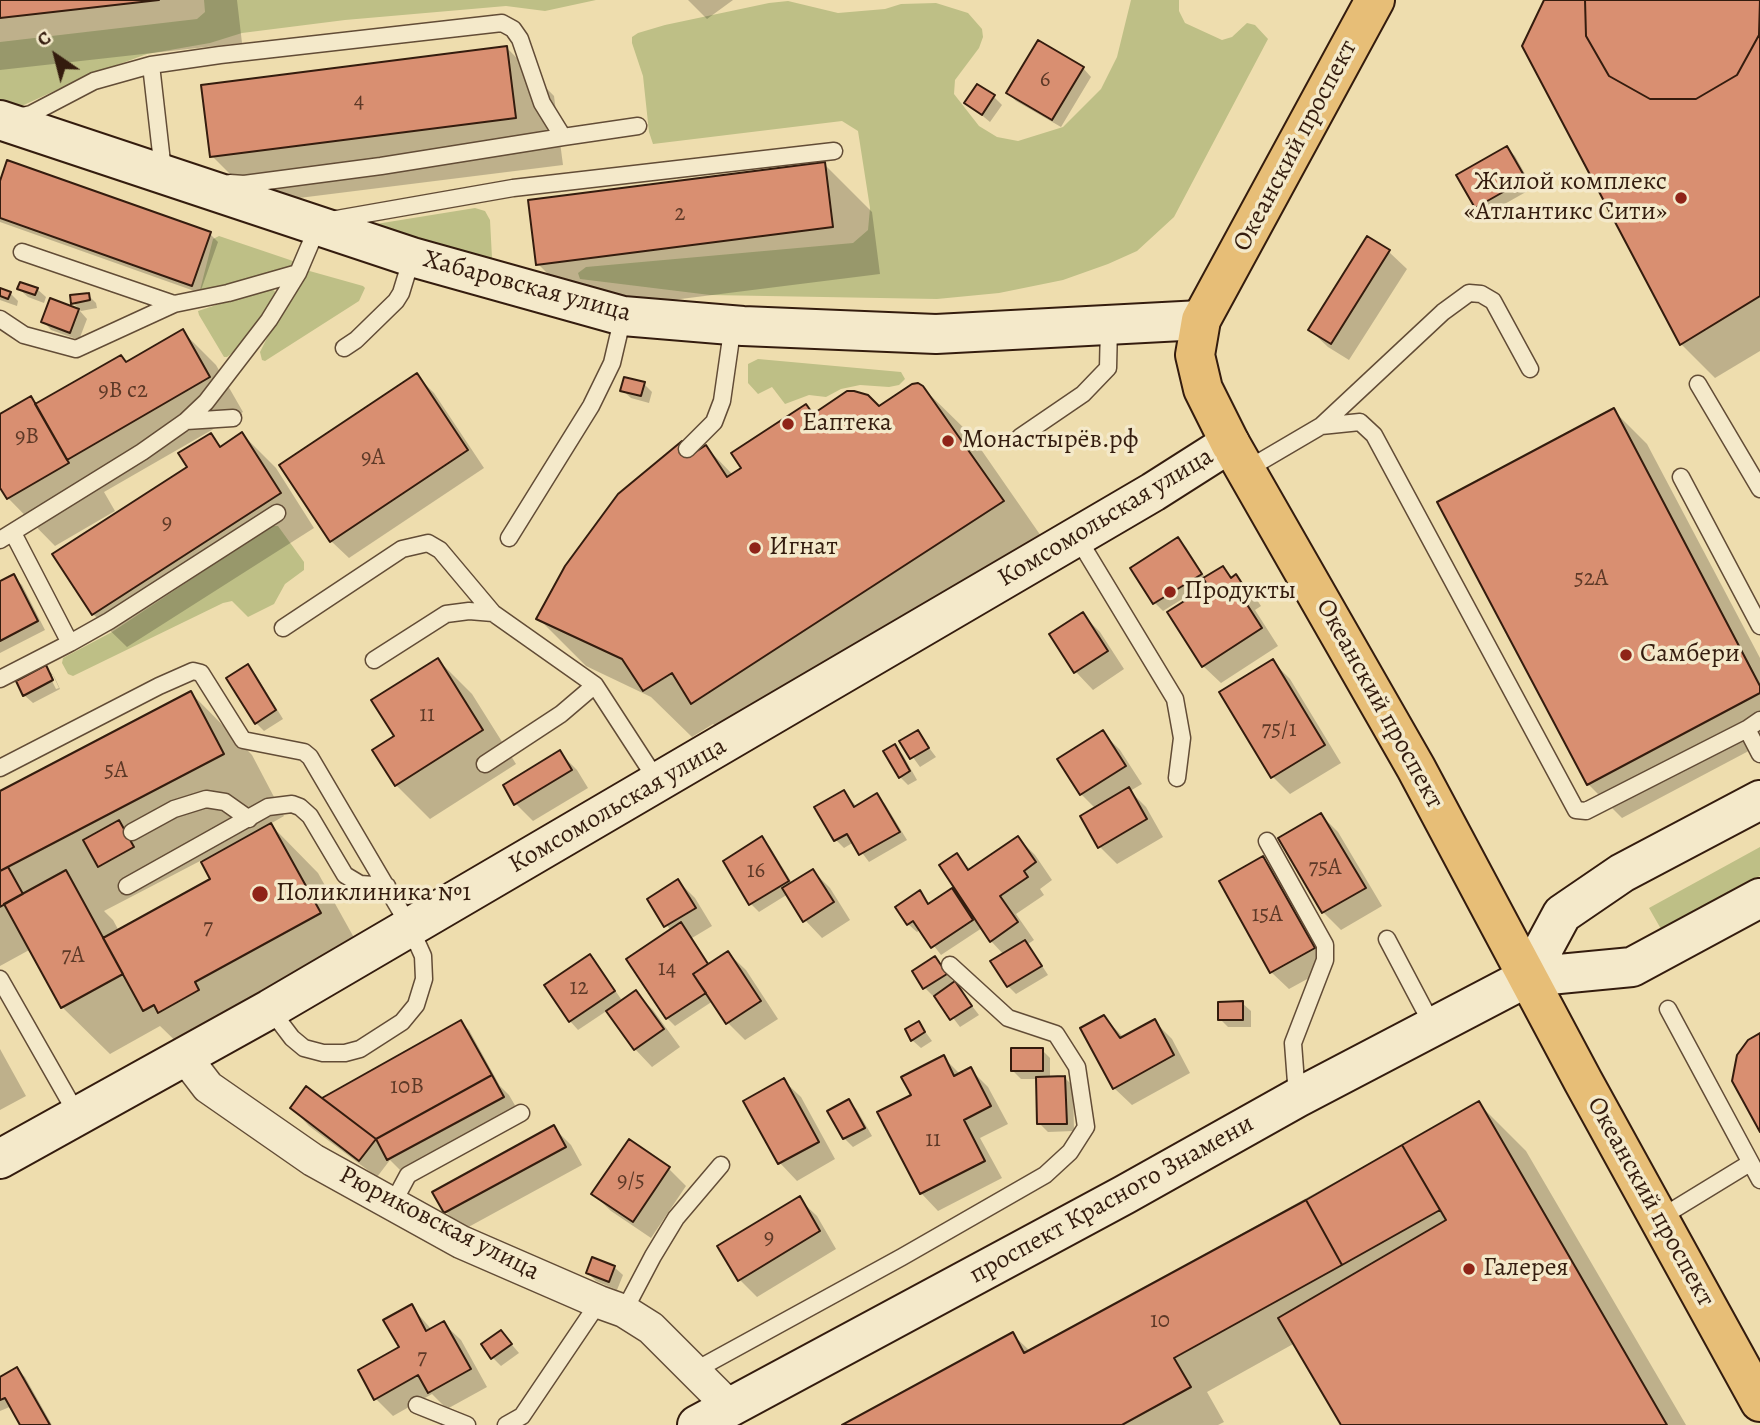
<!DOCTYPE html>
<html>
<head>
<meta charset="utf-8">
<style>
  body { margin:0 }
  #map { position:relative; width:1760px; height:1425px; overflow:hidden; background:#eeddae; font-family:Alegreya,serif }
  canvas { display:block }
  .north { position:absolute; left:21px; top:21px; width:70px; height:70px; -webkit-text-stroke:5px #f4e9ca; paint-order:stroke; rotate:325deg; font-size:19px; font-weight:700; line-height:28px; text-align:center; color:#341c0e }
  .north::after { content:''; display:block; margin:auto; width:24px; height:32px; background:#341c0e; clip-path:polygon(50% 0,100% 100%,50% 72%,0 100%) }
</style>
</head>
<body>
<div id="map">
<canvas width="1760" height="1425"></canvas>
<div class="north">С</div>
</div>
<script>
const ctx = document.querySelector('canvas').getContext('2d');
ctx.lineJoin = 'round';
function paint(path, color) { ctx.fillStyle = color; ctx.fill(path, 'evenodd'); }
const poly = rows => new Path2D(rows.map(r => 'M' + r).join(''));
function trace(path, color, width, dash) { ctx.strokeStyle = color; ctx.lineWidth = width; ctx.lineCap = dash ? 'butt' : 'round'; ctx.setLineDash(dash || []); ctx.stroke(path); }
function write(font, color, halo, rows, align = 'center') {
  ctx.font = font + ' Alegreya,serif'; ctx.lineWidth = 7; ctx.setLineDash([]); ctx.textBaseline = 'middle'; ctx.strokeStyle = halo; ctx.fillStyle = color; for (const [text, x, y, turn = 0] of rows) {
    ctx.save(); ctx.translate(x, y); ctx.rotate((+turn || 0) * Math.PI / 180); ctx.textAlign = isNaN(turn) ? turn : align; if (halo) ctx.strokeText(text, 0, 0); ctx.fillText(text, 0, 0); ctx.restore();
  }
}
paint(poly([
  [204,0,596,0,545,11,506,6,345,20,242,33,210,43,147,54,87,76,13,110,0,107,0,42,197,19,205,12],
  [1131,0,1179,0,1179,11,1185,23,1222,40,1232,37,1247,23,1255,25,1268,39,1174,217,1137,251,1108,264,1063,280,999,293,937,299,710,295,580,279,578,273,586,267,853,243,868,230,870,208,858,131,842,121,653,144,649,132,643,76,632,43,632,37,638,33,665,25,769,3,788,1,838,13,885,9,901,4,936,3,968,13,982,29,983,37,979,48,955,80,954,94,979,126,997,137,1018,141,1063,127,1101,89,1117,57],
  [475,208,485,211,490,220,492,258,488,261,376,226,376,224],
  [219,236,293,261,294,264,286,272,200,290,213,239],
  [306,270,363,286,365,288,359,301,265,361,262,360,260,352,267,338],
  [268,288,272,288,276,293,273,305,251,338,227,357,224,357,199,315,198,311],
  [758,359,901,372,905,379,899,385,889,387,860,385,841,389,826,397,809,395,785,404,772,387,758,394,748,383,748,364],
  [271,526,278,526,304,562,304,570,285,584,274,604,248,617,232,601,223,603,73,676,68,674,62,663,63,658,112,632],
  [1760,847,1760,876,1661,929,1649,908]
]), '#bebf86');
paint(poly([
  [0,0,237,0,242,43,0,70],
  [688,0,733,0,707,19],
  [1546,0,1760,0,1760,351,1715,378,1681,344],
  [507,48,554,96,563,165,259,203,212,156],
  [1083,68,1091,77,1061,127,1016,101,1008,93],
  [994,97,1002,105,990,122,967,103],
  [1507,148,1515,156,1533,188,1485,215,1477,207,1459,175],
  [824,164,872,212,880,274,585,311,538,264],
  [0,186,210,234,218,242,200,293,0,222],
  [1368,238,1389,252,1407,269,1349,360,1328,347,1310,330],
  [19,289,37,289,46,297,44,303,28,297],
  [0,290,10,293,18,301,17,306,0,300],
  [88,295,96,303,97,308,81,311,73,303],
  [51,301,80,311,87,319,79,340,51,330,43,321],
  [182,331,216,365,243,412,104,492,115,511,55,546,8,498,0,484,0,416,31,399,37,405,127,363],
  [417,376,434,393,484,468,349,558,331,541],
  [644,384,652,392,649,403,631,398,622,390],
  [922,387,971,435,1050,549,740,750,713,724,692,737,651,697,586,666,539,619,694,455,706,447,733,475,744,469,806,406,814,415,879,408],
  [1613,410,1647,444,1760,658,1760,745,1622,818,1588,784],
  [242,434,276,468,314,528,127,647,93,614,210,435,222,447],
  [1178,539,1186,547,1206,579,1223,568,1233,578,1236,577,1253,594,1261,606,1255,610,1278,646,1221,683,1203,666,1210,586,1208,583,1163,611,1155,603,1132,568],
  [13,576,22,585,45,630,0,653,0,583],
  [1082,614,1100,632,1124,669,1093,690,1076,672,1051,634],
  [438,660,472,694,516,764,430,819,396,785,396,736],
  [1272,661,1290,679,1341,763,1290,794,1272,776],
  [248,666,256,675,283,719,264,731,256,723],
  [46,668,54,676,60,689,33,703,24,695],
  [49,675,53,675,59,688,56,689],
  [191,693,252,755,284,816,270,824,318,873,367,961,192,1057,160,1026,110,1054,62,1007,31,949,0,966,0,794],
  [202,860,213,880,119,931,113,920,104,911],
  [917,732,936,757,920,767,902,742],
  [1103,733,1120,750,1142,784,1130,791,1146,807,1163,837,1117,864,1100,847,1082,817,1096,809,1081,794],
  [895,746,903,755,917,780,908,785,900,777],
  [560,753,577,770,588,788,533,821,516,804],
  [844,792,857,807,877,796,885,804,907,840,869,862,854,842,844,848,836,840],
  [1321,815,1338,832,1382,906,1341,930,1323,912,1280,839],
  [1018,838,1035,855,1052,880,1040,889,1044,895,1016,914,1034,940,1028,944,1048,975,1016,994,1008,986,1004,955,991,941,982,928,941,955,921,929,917,932,908,924,897,907,919,893,930,905,952,890,962,900,957,856,971,870],
  [762,839,770,847,792,883,813,871,830,888,850,920,822,938,805,920,788,894,759,912,751,904],
  [1263,858,1280,876,1331,966,1289,989,1271,972],
  [678,881,695,898,712,926,692,938,710,965,728,953,746,970,778,1019,745,1040,728,1023,713,1001,675,1026,667,1018,671,931,649,899],
  [590,957,598,965,623,1002,636,993,653,1010,680,1047,652,1067,635,1049,608,1010,578,1030,570,1021,546,986],
  [935,958,979,1015,960,1027,935,994,933,996,925,988],
  [1242,1003,1251,1011,1251,1027,1228,1027,1220,1019],
  [1104,1017,1124,1038,1155,1022,1172,1039,1190,1073,1132,1105,1114,1088],
  [460,1022,469,1030,500,1086,509,1095,520,1114,406,1176,390,1160,377,1177,309,1126,292,1108,322,1100],
  [919,1023,932,1041,921,1048,912,1040],
  [0,1049,26,1096,0,1110],
  [1042,1050,1050,1058,1050,1078,1065,1078,1073,1086,1074,1131,1048,1132,1039,1123,1038,1079,1021,1079,1013,1071],
  [943,1057,961,1075,971,1070,988,1087,1008,1124,980,1138,1002,1178,938,1211,921,1193,913,1096],
  [783,1080,801,1097,835,1159,797,1181,780,1163,745,1101],
  [849,1101,857,1110,872,1136,853,1147,844,1138],
  [1478,1103,1526,1151,1686,1425,1343,1425,1295,1343,1207,1392,1224,1422,1218,1425,845,1425,1012,1334,1030,1351],
  [554,1128,571,1145,582,1165,463,1230,446,1212,435,1193],
  [629,1141,669,1169,686,1186,651,1238,611,1211,593,1194],
  [799,1199,817,1216,836,1249,757,1297,740,1280],
  [614,1267,623,1275,617,1290,596,1281,588,1273],
  [411,1306,432,1330,443,1323,461,1340,487,1387,447,1409,432,1394,393,1416,376,1399,401,1348],
  [501,1332,519,1353,501,1366,493,1358],
  [17,1369,25,1377,52,1425,22,1425,12,1406,0,1411,0,1379]
]), '#0003');
const building = poly([
  [0,0,159,0,0,18,0,0],
  [1544,0,1585,0,1586,36,1609,76,1650,99,1696,99,1737,75,1759,35,1760,0,1760,296,1680,345,1522,46,1544,0],
  [1585,0,1760,0,1759,35,1737,75,1696,99,1650,99,1609,76,1586,36,1585,0],
  [1038,40,1084,67,1052,120,1006,93,1038,40],
  [507,46,516,118,210,157,201,85,507,46],
  [977,84,995,95,982,115,964,103,977,84],
  [1507,146,1526,179,1475,208,1456,175,1507,146],
  [7,160,211,232,192,286,0,218,0,181,7,160],
  [825,162,833,227,536,265,528,200,825,162],
  [1367,236,1390,250,1331,344,1308,330,1367,236],
  [20,282,38,288,35,295,17,289,20,282],
  [0,288,11,292,8,299,0,296,0,288],
  [89,293,90,300,71,304,70,295,89,293],
  [50,298,79,309,70,333,41,322,50,298],
  [183,329,210,377,67,460,35,404,121,355,126,362,183,329],
  [417,373,468,450,330,542,279,465,417,373],
  [624,377,645,382,641,396,620,391,624,377],
  [918,383,923,386,1004,501,691,704,672,673,643,691,622,659,536,619,565,566,618,494,682,441,691,455,706,445,727,477,741,468,731,453,806,404,813,414,847,391,854,391,868,395,879,406,912,384,918,383],
  [31,396,69,463,7,499,0,488,0,414,31,396],
  [1614,408,1760,686,1760,693,1587,785,1437,502,1614,408],
  [242,432,281,493,92,615,52,554,187,467,178,453,211,433,220,447,242,432],
  [1178,537,1202,574,1153,604,1130,568,1178,537],
  [1223,566,1231,578,1236,574,1245,588,1239,592,1262,628,1202,667,1167,612,1208,586,1203,578,1223,566],
  [14,574,38,621,0,641,0,581,14,574],
  [1083,612,1108,651,1074,673,1049,634,1083,612],
  [438,658,483,730,395,786,372,750,394,736,371,700,438,658],
  [1273,659,1325,745,1271,778,1219,692,1273,659],
  [248,664,276,710,255,724,226,678,248,664],
  [46,665,53,680,23,696,16,681,46,665],
  [191,691,224,754,0,871,0,791,191,691],
  [918,730,929,748,910,759,899,741,918,730],
  [1103,730,1126,766,1080,795,1057,759,1103,730],
  [895,744,910,771,899,778,883,751,895,744],
  [560,750,572,770,514,805,503,785,560,750],
  [1129,787,1147,819,1098,848,1080,816,1129,787],
  [844,790,854,807,877,793,900,832,859,855,847,834,834,841,814,807,844,790],
  [1321,813,1366,888,1322,913,1278,838,1321,813],
  [119,820,134,847,98,867,83,840,119,820],
  [271,823,321,913,195,982,199,990,158,1013,154,1005,143,1011,103,938,210,879,201,862,271,823],
  [762,836,789,881,749,905,723,861,762,836],
  [1018,836,1036,862,1024,871,1028,877,1000,896,1018,922,990,942,939,865,957,853,968,870,1018,836],
  [1263,856,1315,948,1270,973,1219,881,1263,856],
  [8,867,23,894,0,907,0,871,8,867],
  [813,869,834,902,803,922,782,888,813,869],
  [66,870,123,974,61,1008,4,904,66,870],
  [678,879,696,908,664,927,647,899,678,879],
  [952,888,973,920,931,948,913,921,907,925,895,907,920,890,928,904,952,888],
  [681,922,708,964,693,974,706,993,666,1019,626,959,681,922],
  [1025,940,1042,966,1007,987,990,961,1025,940],
  [728,951,761,1001,726,1024,693,974,728,951],
  [590,954,615,991,569,1022,544,985,590,954],
  [935,956,947,974,923,989,912,971,935,956],
  [955,981,972,1006,950,1020,934,996,955,981],
  [636,990,664,1029,634,1050,606,1011,636,990],
  [1243,1001,1243,1020,1218,1020,1218,1002,1243,1001],
  [1104,1015,1120,1038,1155,1019,1174,1055,1113,1089,1080,1028,1104,1015],
  [461,1020,492,1075,376,1139,322,1098,461,1020],
  [919,1021,925,1032,911,1041,905,1029,919,1021],
  [1760,1033,1760,1132,1732,1081,1737,1055,1748,1040,1760,1033],
  [1011,1048,1043,1048,1043,1071,1011,1071,1011,1048],
  [944,1055,954,1076,971,1067,991,1106,964,1120,985,1161,920,1194,877,1112,911,1095,901,1077,944,1055],
  [492,1075,504,1097,387,1160,376,1139,492,1075],
  [1065,1076,1067,1124,1037,1124,1036,1077,1065,1076],
  [784,1078,819,1142,778,1164,743,1101,784,1078],
  [306,1086,376,1139,359,1161,290,1108,306,1086],
  [849,1099,865,1128,843,1139,827,1111,849,1099],
  [1479,1101,1667,1425,1341,1425,1278,1318,1446,1220,1402,1145,1479,1101],
  [554,1125,566,1147,444,1213,432,1192,554,1125],
  [629,1139,670,1167,633,1222,591,1194,629,1139],
  [1402,1145,1440,1210,1342,1265,1306,1200,1402,1145],
  [800,1196,820,1231,738,1281,717,1246,800,1196],
  [1306,1200,1342,1265,1174,1358,1191,1387,1122,1425,842,1425,1013,1332,1024,1353,1306,1200],
  [592,1257,615,1266,609,1282,586,1273,592,1257],
  [412,1304,426,1331,444,1321,471,1369,428,1393,418,1375,374,1400,358,1370,399,1347,383,1320,412,1304],
  [501,1330,512,1344,491,1359,481,1344,501,1330],
  [17,1367,50,1425,20,1425,5,1398,0,1400,0,1377,17,1367]
]);
paint(building, '#d98f71');
trace(building, '#341c0e', 2);
const lane = poly([
  [151,65,162,162,160,173],
  [17,117,31,114,94,81,151,65,220,55,502,23,513,29,520,39,542,103,563,137,381,166,244,184,230,183],
  [563,137,638,126],
  [331,220,513,188,834,151],
  [22,252,174,304],
  [0,319,24,335,76,349,174,304,228,293,298,273],
  [344,348,356,340,396,301,401,293,412,257],
  [1698,384,1760,489],
  [186,421,233,418],
  [1321,426,1360,422,1374,435,1576,810,1586,811,1747,729],
  [1020,437,1083,394,1108,368,1109,326],
  [687,449,714,422,722,401,733,324],
  [1246,470,1321,426,1443,312,1469,293,1481,294,1493,301,1530,369],
  [1681,477,1760,626],
  [13,533,70,643,109,621,277,513],
  [1077,537,1175,699,1182,738,1177,778],
  [509,538,591,406,612,363,623,316],
  [0,540,142,452,186,421,206,402,269,320,298,273,318,226],
  [283,628,402,549,428,543,440,550,493,613,595,685,658,782],
  [374,660,446,614,469,611,493,613],
  [0,679,70,643],
  [1760,720,1747,729,1760,754],
  [485,764,561,714,595,685],
  [0,768,159,686,193,671,201,673,243,740,304,752,310,757,410,927,423,956,424,979,416,1005,402,1022,360,1049,345,1053,323,1053,304,1048,292,1038,270,1009],
  [132,832,174,809,206,799,225,802,249,819],
  [1267,841,1325,945,1325,960,1293,1043,1297,1096],
  [127,886,268,807,292,804,300,807,310,816,345,875,360,884,387,886],
  [1387,939,1434,1028],
  [0,979,78,1116],
  [1668,1009,1760,1180],
  [393,1203,408,1175,521,1113],
  [1660,1218,1750,1163],
  [624,1311,653,1256,676,1218,721,1165],
  [694,1371,902,1257,1045,1175,1070,1152,1086,1127,1077,1067,1056,1034,1008,1018,950,965],
  [417,1405,467,1425],
  [506,1425,522,1416,599,1302]
]);
const street = poly([
  [185,1057,208,1087,313,1160,461,1242,599,1302,624,1311,651,1328,730,1407]
]);
const secondary = poly([
  [0,120,412,257,623,316,743,326,936,334,1201,320],
  [1528,977,1562,914,1622,873,1760,800],
  [0,1159,270,1009,1153,492,1230,443],
  [697,1425,1124,1195,1297,1098,1528,977,1632,967,1760,898]
]);
const primary = poly([
  [1375,0,1201,320,1195,355,1203,389,1230,443,1416,768,1583,1081,1760,1402]
]);
trace(lane, '#624c36', 19);
trace(street, '#624c36', 35);
trace(secondary, '#341c0e', 42);
trace(primary, '#341c0e', 42);
trace(lane, '#f4e9ca', 16);
trace(street, '#f4e9ca', 32);
trace(secondary, '#f4e9ca', 38);
trace(primary, '#e7be77', 38);
for (const [x, y, r, color] of [
  [1681,198,7,"#8f2418"],
  [788,424,7,"#8f2418"],
  [948,441,7,"#8f2418"],
  [755,548,7,"#8f2418"],
  [1170,592,7,"#8f2418"],
  [1626,655,7,"#8f2418"],
  [260,894,9,"#8f2418"],
  [1469,1269,7,"#8f2418"]
]) { const dot = new Path2D(); dot.arc(x, y, r, 0, 2 * Math.PI); ctx.fillStyle = color; ctx.fill(dot); trace(dot, '#f4e9ca', 2.5); }
write('23px', '#5d3927', null, [
  ["6",1045,80],
  ["4",359,101],
  ["2",680,214],
  ["9В с2",123,391],
  ["9В",27,437],
  ["9А",373,458],
  ["9",167,523],
  ["52А",1591,579],
  ["11",427,715],
  ["75/1",1279,730],
  ["5А",116,771],
  ["75А",1325,868],
  ["16",756,871],
  ["15А",1267,915],
  ["7",208,928],
  ["7А",73,956],
  ["14",667,969],
  ["12",579,988],
  ["10В",407,1087],
  ["11",933,1140],
  ["9/5",631,1181],
  ["9",769,1238],
  ["10",1160,1321],
  ["7",422,1358]
]);
write('26px', '#341c0e', '#f4e9ca', [
  ["Океанский проспект",1296,146,-62],
  ["Хабаровская улица",527,287,15],
  ["Комсомольская улица",1106,518,-31],
  ["Океанский проспект",1379,704,61],
  ["Комсомольская улица",618,806,-30],
  ["проспект Красного Знамени",1112,1200,-29],
  ["Океанский проспект",1650,1202,61],
  ["Рюриковская улица",439,1224,27]
]);
write('26px', '#341c0e', '#f4e9ca', [
  ["Жилой комплекс",1667,183,"right"],
  ["«Атлантикс Сити»",1667,213,"right"],
  ["Еаптека",802,424],
  ["Монастырёв.рф",962,441],
  ["Игнат",769,548],
  ["Продукты",1184,592],
  ["Самбери",1640,655],
  ["Поликлиника №1",276,894],
  ["Галерея",1483,1269]
], 'left');
</script>
</body>
</html>
